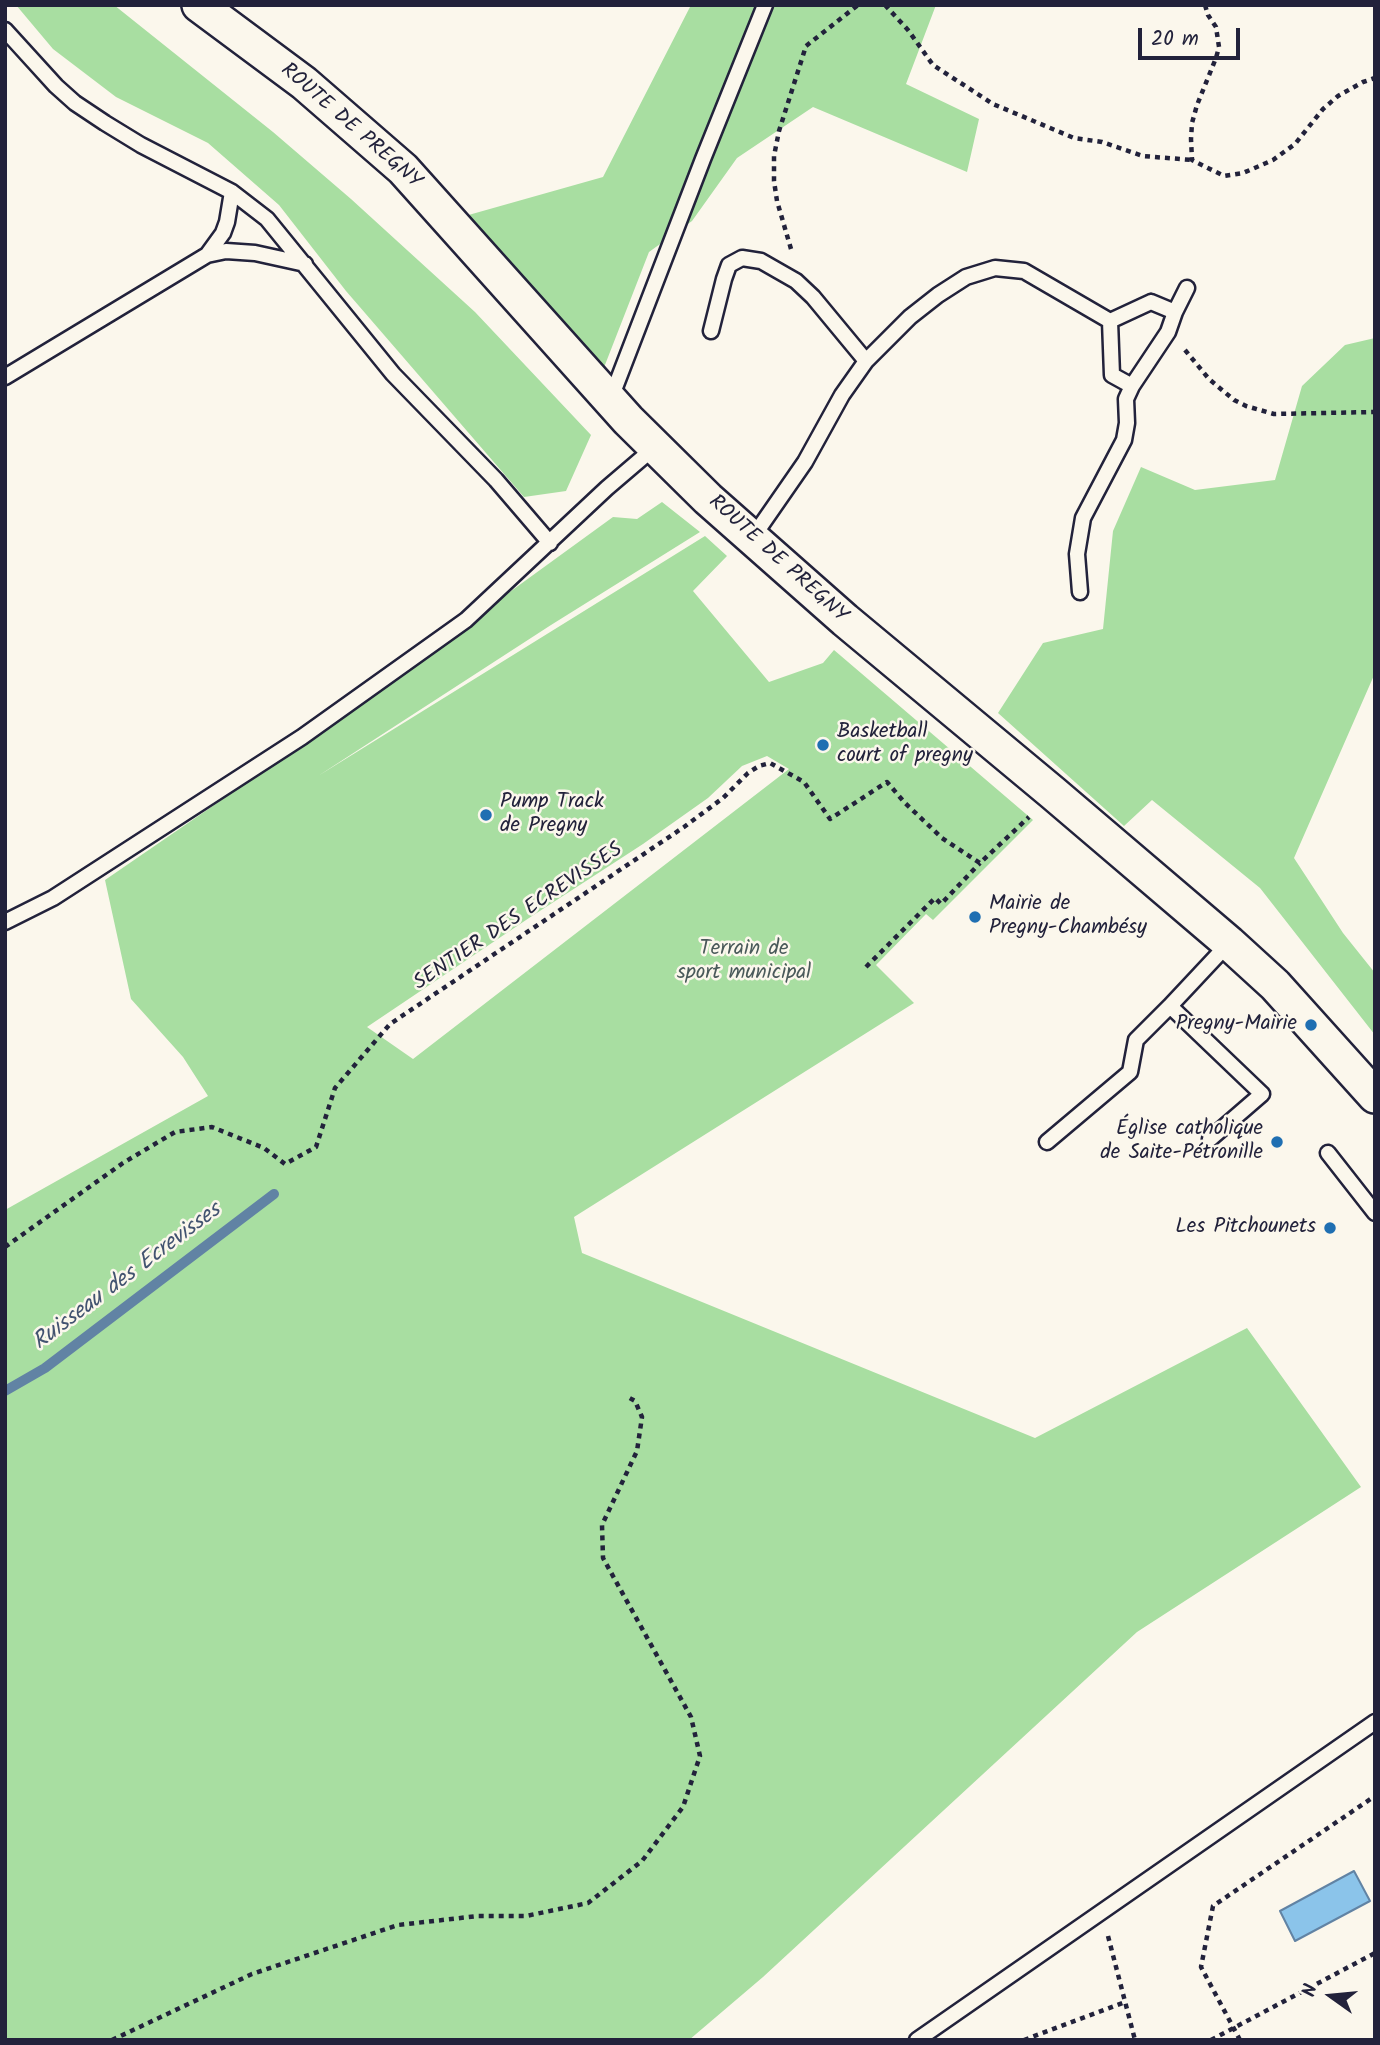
<!DOCTYPE html>
<html>
<head>
<meta charset="utf-8">
<style>
  body { margin:0 }
  #map { position:relative; width:1380px; height:2045px; overflow:hidden; background:#fbf7ec; font-family:Kalam,sans-serif }
  canvas { display:block }
  .frame { position:absolute; inset:0; border:7px solid #22223b; pointer-events:none }
  .north { position:absolute; left:1296px; top:1961px; width:70px; height:70px; -webkit-text-stroke:5px #fbf7ec; paint-order:stroke; rotate:285deg; font-size:19px; font-weight:700; line-height:28px; text-align:center; color:#22223b }
  .north::after { content:''; display:block; margin:auto; width:24px; height:32px; background:#22223b; clip-path:polygon(50% 0,100% 100%,50% 72%,0 100%) }
  .scale { position:absolute; left:1138px; top:28px; width:102px; height:32px; box-sizing:border-box; border:4px solid #22223b; border-top:0; padding-left:9px; font-size:21px; line-height:24px; white-space:nowrap; color:#22223b; -webkit-text-stroke:5px #fbf7ec; paint-order:stroke }
</style>
</head>
<body>
<div id="map">
<canvas width="1380" height="2045"></canvas>
<div class="frame"></div>
<div class="north">N</div>
<div class="scale">20 m</div>
</div>
<script>
const ctx = document.querySelector('canvas').getContext('2d');
ctx.lineJoin = 'round';
function paint(path, color) { ctx.fillStyle = color; ctx.fill(path, 'evenodd'); }
const poly = rows => new Path2D(rows.map(r => 'M' + r).join(''));
function trace(path, color, width, dash) { ctx.strokeStyle = color; ctx.lineWidth = width; ctx.lineCap = dash ? 'butt' : 'round'; ctx.setLineDash(dash || []); ctx.stroke(path); }
function write(font, color, halo, rows, align = 'center') {
  ctx.font = font + ' Kalam,sans-serif'; ctx.lineWidth = 5; ctx.setLineDash([]); ctx.textBaseline = 'middle'; ctx.strokeStyle = halo; ctx.fillStyle = color; for (const [text, x, y, turn = 0] of rows) {
    ctx.save(); ctx.translate(x, y); ctx.rotate((+turn || 0) * Math.PI / 180); ctx.textAlign = isNaN(turn) ? turn : align; if (halo) ctx.strokeText(text, 0, 0); ctx.fillText(text, 0, 0); ctx.restore();
  }
}
paint(poly([
  [16,5,114,5,273,132,351,199,475,312,591,435,566,491,524,497,346,291,279,205,208,143,116,97,53,49],
  [691,5,936,5,906,84,979,119,967,172,813,107,737,158,692,221,649,252,603,370,465,216,603,177],
  [1375,338,1375,673,1294,858,1343,933,1375,973,1375,1035,1260,888,1152,800,1124,826,998,713,1043,643,1103,629,1113,531,1141,467,1195,490,1275,480,1302,386,1345,345],
  [662,502,700,532,551,625,318,776,705,536,727,556,693,591,769,682,823,663,834,650,1033,820,933,920,926,914,876,965,914,1003,574,1217,582,1253,1035,1438,1247,1328,1361,1487,1137,1632,763,1977,689,2040,5,2040,5,1210,208,1096,183,1057,131,999,105,880,255,777,613,517,637,519],
  [767,756,789,769,413,1059,367,1027,529,918,643,844,708,798,742,766]
]), '#a8dea1');
const water = poly([
  [1354,1871,1370,1901,1295,1941,1280,1911,1354,1871]
]);
paint(water, '#8bc4ea');
trace(water, '#6183a4', 2);
trace(poly([
  [5,1391,45,1368,274,1194]
]), '#6183a4', 10);
const service = poly([
  [5,30,56,86,75,103,105,123,141,145,232,192,267,219,393,374,496,480,550,543],
  [232,192,227,222,223,233,207,255,226,251,255,253,305,264],
  [1151,302,1175,312,1168,332,1132,386,1112,375,1110,321,1151,302],
  [1175,312,1187,288],
  [711,331,724,279,729,265,742,258,761,261,796,281,813,297,866,361],
  [5,377,207,255],
  [611,398,703,159,765,5],
  [753,537,805,462,842,395,866,361,910,317,938,295,966,277,995,268,1024,271,1110,321],
  [1080,592,1077,554,1083,518,1124,440,1127,423,1126,399,1132,386],
  [5,922,53,898,302,737,466,620,607,488,655,447],
  [1210,1139,1262,1094,1170,1006,1229,943],
  [1047,1142,1130,1072,1136,1040,1170,1006],
  [1328,1153,1375,1213],
  [917,2040,1375,1722]
]);
const tertiary = poly([
  [199,5,304,83,403,169,628,420,708,499,845,620,1053,793,1229,943,1275,985,1375,1096]
]);
trace(service, '#22223b', 19);
trace(tertiary, '#22223b', 38);
trace(poly([
  [885,5,908,30,933,65,993,104,1074,138,1102,142,1143,156,1192,160],
  [1205,5,1208,15,1216,27,1219,47,1216,58,1197,105,1192,123,1191,139,1192,160,1224,176,1243,173,1273,160,1295,144,1323,109,1338,96,1363,82,1375,78],
  [791,249,777,201,774,181,774,156,779,131,806,46,858,5],
  [1185,350,1209,379,1234,400,1246,406,1274,414,1375,412],
  [866,967,935,898,941,904,980,863],
  [5,1247,123,1163,175,1132,212,1127,264,1148,285,1164,316,1147,335,1088,390,1024,684,827,723,798,748,773,759,766,770,763,804,782,830,819,887,782,905,803,942,838,980,863,1029,817],
  [1108,1936,1135,2040],
  [112,2040,252,1974,398,1925,478,1916,526,1916,588,1903,642,1861,683,1807,700,1756,691,1717,603,1558,602,1525,637,1451,642,1417,635,1401,626,1396],
  [1024,2040,1125,2002],
  [1211,2040,1375,1953],
  [1240,2040,1201,1967,1213,1906,1375,1796]
]), '#22223b', 4.5, [5, 5]);
trace(service, '#fbf7ec', 14);
trace(tertiary, '#fbf7ec', 33);
for (const [x, y, r, color] of [
  [823,745,7,"#1f6fb2"],
  [486,815,7,"#1f6fb2"],
  [975,917,7,"#1f6fb2"],
  [1311,1025,7,"#1f6fb2"],
  [1277,1142,7,"#1f6fb2"],
  [1330,1228,7,"#1f6fb2"]
]) { const dot = new Path2D(); dot.arc(x, y, r, 0, 2 * Math.PI); ctx.fillStyle = color; ctx.fill(dot); trace(dot, '#fbf7ec', 2.5); }
write('21px', '#22223b', '#fbf7ec', [
  ["ROUTE DE PREGNY",350,127,41],
  ["ROUTE DE PREGNY",777,560,42],
  ["SENTIER DES ECREVISSES",519,918,-34]
]);
write('21px', '#22223b', '#fbf7ec', [
  ["Basketball",837,733],
  ["court of pregny",837,757],
  ["Pump Track",500,803],
  ["de Pregny",500,827],
  ["Mairie de",989,905],
  ["Pregny-Chambésy",989,929],
  ["Pregny-Mairie",1297,1025,"right"],
  ["Église catholique",1263,1130,"right"],
  ["de Saite-Pétronille",1263,1154,"right"],
  ["Les Pitchounets",1316,1228,"right"]
], 'left');
write('21px', '#4a5a5a', '#fbf7ec', [
  ["Terrain de",744,950],
  ["sport municipal",744,974]
]);
write('italic 23px', '#425370', '#fbf7ec', [
  ["Ruisseau des Ecrevisses",128,1278,-37]
]);
</script>
</body>
</html>
